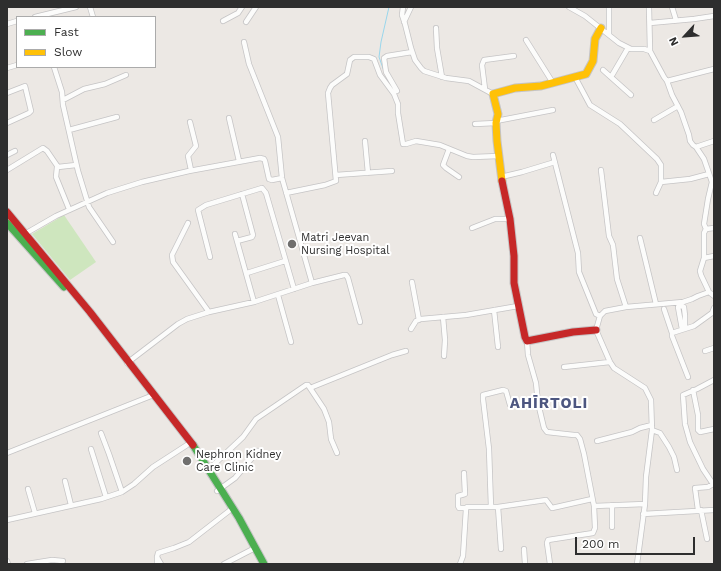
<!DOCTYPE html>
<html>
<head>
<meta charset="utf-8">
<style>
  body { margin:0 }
  #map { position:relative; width:721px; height:571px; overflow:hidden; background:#ece8e4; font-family:"Work Sans",sans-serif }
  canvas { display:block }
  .frame { position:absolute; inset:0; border:8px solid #2e2e2e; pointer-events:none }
  .legend { position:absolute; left:16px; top:16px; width:140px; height:52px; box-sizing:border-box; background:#fff; border:1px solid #ababab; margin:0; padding:5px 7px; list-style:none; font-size:12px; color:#2e2e2e }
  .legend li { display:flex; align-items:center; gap:8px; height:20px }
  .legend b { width:20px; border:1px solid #ababab }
  .north { position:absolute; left:665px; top:16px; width:40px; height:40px; -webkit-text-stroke:3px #fff; paint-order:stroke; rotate:244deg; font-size:11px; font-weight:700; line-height:16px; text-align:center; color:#2e2e2e }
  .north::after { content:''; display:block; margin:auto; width:14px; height:18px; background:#2e2e2e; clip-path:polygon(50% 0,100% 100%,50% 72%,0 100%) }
  .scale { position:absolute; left:575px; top:537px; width:120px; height:18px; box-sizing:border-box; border:2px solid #2e2e2e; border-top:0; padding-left:5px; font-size:12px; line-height:14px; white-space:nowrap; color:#2e2e2e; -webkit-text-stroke:3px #fff; paint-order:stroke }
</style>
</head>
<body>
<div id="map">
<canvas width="721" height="571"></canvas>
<div class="frame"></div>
<ul class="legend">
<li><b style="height:5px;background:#4caf50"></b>Fast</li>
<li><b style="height:5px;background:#ffc107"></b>Slow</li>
</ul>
<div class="north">N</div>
<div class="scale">200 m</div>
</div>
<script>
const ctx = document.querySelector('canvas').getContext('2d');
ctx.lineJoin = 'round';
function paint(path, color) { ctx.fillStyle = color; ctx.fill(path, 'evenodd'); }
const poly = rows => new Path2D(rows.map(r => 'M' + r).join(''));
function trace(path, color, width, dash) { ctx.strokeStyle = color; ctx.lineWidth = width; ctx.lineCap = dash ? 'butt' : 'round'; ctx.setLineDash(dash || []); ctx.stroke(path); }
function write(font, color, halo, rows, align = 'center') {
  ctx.font = font + ' "Work Sans",sans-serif'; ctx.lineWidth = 4; ctx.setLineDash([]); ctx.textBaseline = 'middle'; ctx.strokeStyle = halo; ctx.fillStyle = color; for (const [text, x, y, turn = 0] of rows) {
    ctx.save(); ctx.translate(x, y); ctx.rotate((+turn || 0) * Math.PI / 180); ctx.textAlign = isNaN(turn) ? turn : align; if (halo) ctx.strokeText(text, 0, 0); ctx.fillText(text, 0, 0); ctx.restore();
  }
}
paint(poly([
  [64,215,96,262,70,280,32,234]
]), '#cee6be');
trace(poly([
  [384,71,379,57,381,42,389,7]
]), '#99d6ec', 1);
const street = poly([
  [90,7,93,17],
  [403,7,402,15,405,24,411,48,415,60,421,68,424,71,446,78,469,81,493,94],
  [569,7,585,16,619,43,631,49,644,49,650,51],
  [649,7,650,51,664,77,667,81,672,95,681,112,689,135,690,141,693,145,696,147,704,159,712,182,708,199,704,224,706,229,714,228],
  [672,7,676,20],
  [35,17,76,7],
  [223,21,238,13,242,7],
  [246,22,256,7],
  [404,22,411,7],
  [650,23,694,19,714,16],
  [7,24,17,21],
  [436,28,437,48,442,77],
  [609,34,609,7],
  [526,40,553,83],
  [244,42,249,64,278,137,282,178,312,283],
  [54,67,62,92,63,105,78,171,89,207,113,242],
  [7,68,17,65],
  [603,70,631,95],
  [575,77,590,105,620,124,657,159,661,165,661,182],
  [611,77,628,48],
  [667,81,714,69],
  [485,89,482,65,484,60,514,56],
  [397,91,386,72,384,58,387,56,412,52],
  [7,93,25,86,31,111,29,113,7,123],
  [63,100,84,89,105,84,126,75],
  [229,118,239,161],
  [654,120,678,106],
  [496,121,553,110],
  [190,122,196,146,188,156,191,170],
  [475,124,496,123],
  [69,130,117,117],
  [365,141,368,173],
  [696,147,714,141],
  [449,149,443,165,446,168,459,177],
  [7,155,15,151],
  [553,155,578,253,579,272,596,314,600,316,605,311,626,307],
  [57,167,56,177,69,209],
  [7,170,43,148,47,151,58,167,76,165],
  [601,170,609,236,613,245,617,279,626,307,683,302,692,299,698,296,709,292],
  [336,175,392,171],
  [501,177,522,172,555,162],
  [286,193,325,185,336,181,328,93,330,88,332,85,347,74,350,60,354,57,369,57,374,59,380,75,394,94,398,104,398,113,403,144,406,144,416,141,440,145,467,156,473,157,499,156],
  [656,193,661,182,690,179,709,174],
  [188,223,172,255,173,262,209,312],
  [472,228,495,219,510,219],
  [706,229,704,233,704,258,714,256],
  [235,234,254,302],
  [23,235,56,216,107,193,142,182,189,171,260,158,264,159,265,161,269,179,272,180,282,178],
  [640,238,656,304],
  [237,241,252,237,253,235,242,194],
  [303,252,339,250],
  [210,257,198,210,206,205,262,188,266,193,294,289],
  [704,258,700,271,701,275,709,292,714,296],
  [247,273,285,261],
  [412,282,419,320],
  [278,295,291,342],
  [681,306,684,307,685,316,685,326,682,329,678,307,681,306],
  [664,309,672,333,694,326,712,313,714,308],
  [494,310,498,347],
  [600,316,596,330,610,362,614,368,645,388,651,400,652,430,646,477,645,504,637,564],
  [443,317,445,340,444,356],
  [411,329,416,321,421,319,466,315,518,306],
  [672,333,672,336,688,377],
  [527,341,528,355,536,383,538,403,544,428,547,432,574,435,577,435,580,439,584,454,594,506,595,528,593,533,548,540,547,543,550,564],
  [705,351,714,348],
  [127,363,178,324,187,319,209,312,254,302,312,283,344,275,346,275,348,278,360,322],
  [564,367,610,362],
  [310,388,392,355,406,351],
  [693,390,698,415,698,430,700,432,714,429],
  [652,430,660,433,669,447,674,457,677,470],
  [101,433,109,454,122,492],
  [597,441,632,432,640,428,652,425],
  [91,449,106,497],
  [7,453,151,396],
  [208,470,243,437,256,419,306,385,308,385,324,409,329,422,331,439,337,453],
  [464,473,465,494,458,496,458,506,459,508,466,508],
  [65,481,71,505],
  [28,489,35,513],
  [217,491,235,478,258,451],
  [612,505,612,527],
  [594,506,645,504],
  [491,507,489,449,483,399,483,395,503,390,506,391,510,405,538,403],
  [498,507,501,549],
  [698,510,695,488,708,487,713,484,703,469,690,442,685,424,683,395,697,389,714,380],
  [701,510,707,539],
  [643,514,714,510],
  [7,520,101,499,122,492,134,484,153,467,187,445],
  [524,549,525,564],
  [157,557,161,564],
  [7,561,8,564],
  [27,564,52,560,63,561],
  [157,564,157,557,158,553,174,548,189,542,229,511],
  [224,564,253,549],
  [460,564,463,556,466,509,467,507,498,507,546,500,552,508,592,499]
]);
const fast = poly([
  [7,223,64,287],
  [193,445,239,518,264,564]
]);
const slow = poly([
  [502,181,497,141,496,123,498,114,493,94,515,88,541,86,586,74,593,61,595,39,601,28]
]);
const jam = poly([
  [502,181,510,219,514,256,514,283,525,337,527,341,573,332,596,330],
  [7,212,90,312,193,445]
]);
trace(street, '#c5c4c5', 6);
trace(fast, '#c5c4c5', 9);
trace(slow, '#c5c4c5', 9);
trace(jam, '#c5c4c5', 9);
trace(street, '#fcfcfb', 4.5);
trace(fast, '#4caf50', 7);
trace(slow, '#ffc107', 7);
trace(jam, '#c62828', 7);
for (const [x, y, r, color] of [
  [292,244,5,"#706f6e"],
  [187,461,5,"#706f6e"]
]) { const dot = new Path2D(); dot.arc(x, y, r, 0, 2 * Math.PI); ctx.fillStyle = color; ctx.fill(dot); trace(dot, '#fff', 1.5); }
write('11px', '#2e2e2e', '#fff', [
  ["Matri Jeevan",301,238],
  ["Nursing Hospital",301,251],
  ["Nephron Kidney",196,455],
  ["Care Clinic",196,468]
], 'left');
ctx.letterSpacing = '1px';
write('bold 15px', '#4d5680', '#fff', [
  ["AHĪRTOLI",549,404]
]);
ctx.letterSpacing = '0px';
</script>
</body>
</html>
